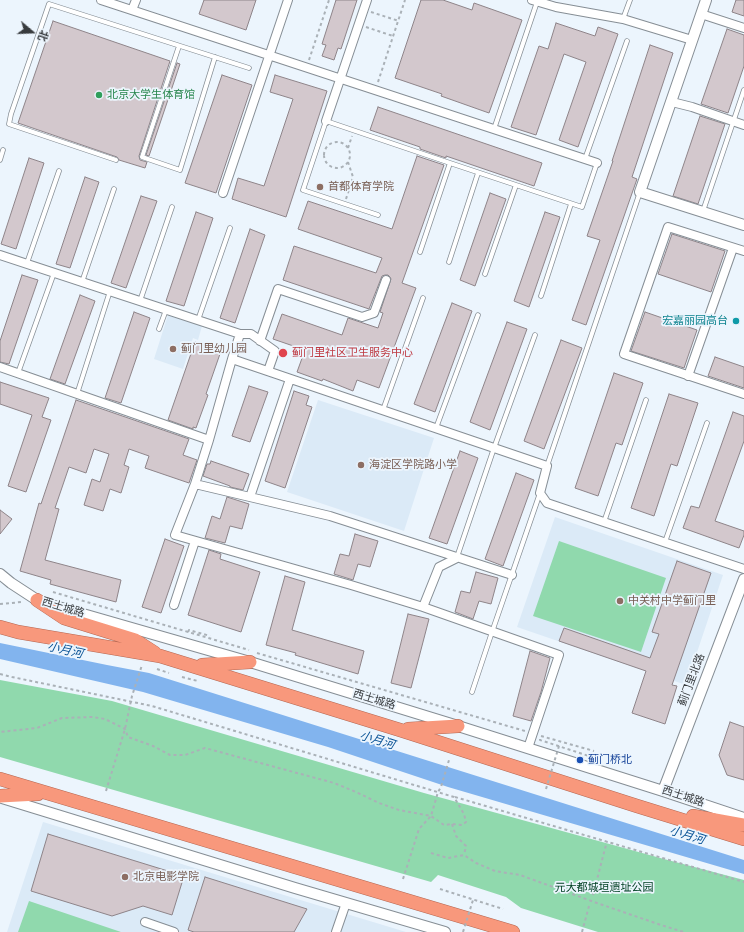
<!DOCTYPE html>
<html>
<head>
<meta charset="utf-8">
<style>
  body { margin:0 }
  #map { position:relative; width:744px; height:932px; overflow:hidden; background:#ecf5fd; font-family:Poppins,"Noto Sans SC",sans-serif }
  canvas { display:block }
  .north { position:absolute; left:12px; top:12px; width:40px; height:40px; -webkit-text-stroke:3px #ecf5fd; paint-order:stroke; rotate:109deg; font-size:11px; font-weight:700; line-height:16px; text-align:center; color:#383b3e }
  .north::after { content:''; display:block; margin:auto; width:14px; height:18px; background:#383b3e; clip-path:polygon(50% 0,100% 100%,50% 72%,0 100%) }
</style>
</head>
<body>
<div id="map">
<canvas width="744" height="932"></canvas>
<div class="north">北</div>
</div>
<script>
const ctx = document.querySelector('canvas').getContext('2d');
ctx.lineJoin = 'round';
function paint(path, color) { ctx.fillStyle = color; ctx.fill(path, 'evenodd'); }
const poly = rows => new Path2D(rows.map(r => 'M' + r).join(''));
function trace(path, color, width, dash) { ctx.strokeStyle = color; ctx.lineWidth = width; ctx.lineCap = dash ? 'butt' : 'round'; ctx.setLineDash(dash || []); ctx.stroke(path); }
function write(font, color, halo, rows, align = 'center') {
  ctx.font = font + ' Poppins,"Noto Sans SC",sans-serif'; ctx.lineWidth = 3.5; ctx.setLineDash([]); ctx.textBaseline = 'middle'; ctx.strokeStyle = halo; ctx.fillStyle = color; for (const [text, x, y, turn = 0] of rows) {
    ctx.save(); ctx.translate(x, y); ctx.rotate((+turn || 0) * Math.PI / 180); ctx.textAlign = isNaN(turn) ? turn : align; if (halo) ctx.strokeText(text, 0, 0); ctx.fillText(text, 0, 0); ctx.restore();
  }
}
paint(poly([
  [168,315,202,326,198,340,193,338,183,369,154,359],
  [318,400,434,438,404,531,287,492],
  [555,517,723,575,686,685,517,627],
  [43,822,406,932,7,932]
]), '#dbeaf7');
paint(poly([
  [559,541,666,578,641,652,533,616],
  [0,680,112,701,424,793,664,859,744,880,744,932,598,932,521,908,506,897,438,875,431,882,0,757],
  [29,901,121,932,18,932]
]), '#90d9ad');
paint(poly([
  [0,643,107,665,149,673,744,860,744,874,448,787,328,747,143,692,0,659]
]), '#82b4ee');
const building = poly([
  [204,0,256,0,246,30,199,14,204,0],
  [336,0,357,0,341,49,338,48,334,60,322,56,326,45,322,44,336,0],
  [421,0,443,0,472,10,474,3,522,20,489,113,441,96,442,94,395,78,421,0],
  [736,0,744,0,744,16,732,12,736,0],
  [53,21,170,61,139,156,140,160,147,162,145,168,119,160,117,157,18,123,53,21],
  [556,23,595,36,598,27,618,34,578,147,559,140,586,62,564,54,536,135,511,127,539,46,548,49,556,23],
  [727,29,744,35,744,66,728,113,701,104,727,29],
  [650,45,673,53,632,177,637,179,586,325,572,320,600,240,587,236,613,161,612,161,650,45],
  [177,63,180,64,149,156,146,155,177,63],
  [222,75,252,85,216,193,185,183,222,75],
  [275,75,327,91,286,217,232,199,238,178,264,186,293,99,270,92,275,75],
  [378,107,542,163,534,186,446,156,446,158,420,149,420,147,370,130,378,107],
  [700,116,725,124,698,204,673,196,700,116],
  [417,156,444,165,402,283,416,288,379,388,357,380,353,391,323,379,322,381,297,372,305,350,273,339,282,314,342,335,348,318,378,328,383,313,380,312,391,279,390,277,388,275,385,275,382,276,369,309,283,280,294,246,376,273,382,258,298,229,308,201,392,229,417,156],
  [29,158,44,163,16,249,1,244,29,158],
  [85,177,99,182,70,268,56,264,85,177],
  [490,193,506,199,475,286,460,280,490,193],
  [141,196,157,201,126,288,111,283,141,196],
  [196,212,213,218,184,306,166,301,196,212],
  [545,212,560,217,529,307,514,301,545,212],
  [250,229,265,235,235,323,220,318,250,229],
  [672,234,725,251,711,292,658,274,672,234],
  [22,275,38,280,9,364,0,362,0,341,22,275],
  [80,295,95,301,65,384,50,379,80,295],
  [452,303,472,311,435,412,414,404,452,303],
  [134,312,150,318,121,403,105,398,134,312],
  [645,312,697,330,684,368,631,351,645,312],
  [507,322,527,329,490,430,470,422,507,322],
  [561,340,582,348,544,449,524,441,561,340],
  [195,342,221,351,206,394,208,395,196,428,193,427,193,429,168,420,195,342],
  [715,357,744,367,744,388,708,376,715,357],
  [614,373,643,383,622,445,616,443,598,496,575,488,614,373],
  [0,382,49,398,42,417,51,420,26,492,8,486,32,415,0,404,0,382],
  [249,386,268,392,250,442,232,436,249,386],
  [294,391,309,396,306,405,312,407,285,488,265,481,294,391],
  [669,394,698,403,677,466,671,464,654,516,631,508,669,394],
  [76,400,189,439,183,455,197,460,189,483,145,468,149,456,129,449,124,465,129,467,121,493,110,489,103,511,84,505,92,479,100,482,109,454,94,449,86,473,69,467,55,508,59,509,45,560,121,580,116,602,50,584,51,580,20,571,39,503,41,504,76,400],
  [733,412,744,416,744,441,715,521,744,531,744,535,739,548,683,528,691,506,699,508,733,412],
  [460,451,478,458,447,544,429,538,460,451],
  [211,461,249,474,243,490,230,487,230,486,203,476,207,464,210,464,211,461],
  [516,473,534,480,503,566,485,559,516,473],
  [227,497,249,504,242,529,230,526,225,543,205,538,212,516,220,519,227,497],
  [0,510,12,519,0,534,0,510],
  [355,534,378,541,370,567,358,564,353,580,334,574,340,554,349,556,355,534],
  [165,539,184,546,161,613,142,607,165,539],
  [209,550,221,554,220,559,260,572,241,632,188,615,209,550],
  [677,561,711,573,672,685,677,686,665,724,632,713,646,671,559,641,564,628,650,658,659,634,652,632,677,561],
  [476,572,498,578,491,604,479,601,473,619,455,612,461,591,470,593,476,572],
  [285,576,305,582,292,630,364,651,358,674,295,655,296,653,266,645,285,576],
  [408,614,429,619,411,688,391,683,408,614],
  [530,651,550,658,541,692,531,721,513,716,530,651],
  [730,722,744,727,744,780,727,775,719,755,730,722],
  [48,834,184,876,172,915,143,906,112,916,31,891,48,834],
  [205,877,307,909,294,932,194,932,188,930,205,877]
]);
paint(building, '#d3c8cd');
trace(building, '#8e8489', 1);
const service = poly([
  [623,19,630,0],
  [179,46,142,157,180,170,215,57],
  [494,129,537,2],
  [585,159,627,41],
  [0,160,3,150],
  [116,160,9,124,11,114,49,4,249,68],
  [703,211,744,90],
  [378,215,303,190,326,121,450,163,582,207,597,163],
  [420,252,450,163],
  [449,262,478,173],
  [27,263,59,171],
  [485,274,516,185],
  [82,282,114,189],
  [541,296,571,204],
  [140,301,172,207],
  [198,320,230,228],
  [159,329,166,310],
  [18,373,54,273],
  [77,394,110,291],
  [383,410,423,298],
  [436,428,478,315],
  [547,466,640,192],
  [604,522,646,400],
  [665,542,707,423],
  [457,557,494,448,535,335],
  [472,692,492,632,540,493]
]);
const minor = poly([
  [101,0,597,163],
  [532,0,556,7,623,19,692,40],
  [132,10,136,0],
  [701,14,744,28],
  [672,102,692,107,744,125],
  [326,121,367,0],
  [223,193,288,0],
  [744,251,668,227,624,354,744,394],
  [0,255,240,334,251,334,275,351,268,371],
  [240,334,232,359,209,440,195,484,175,535,351,585,423,607,559,655,528,748],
  [260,341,278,289,362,317,374,313,386,280],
  [232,359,547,466,540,493,547,503,744,569],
  [0,367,209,440],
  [688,376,733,248],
  [195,484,330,516,512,575],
  [250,497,290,379],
  [174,605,195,541],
  [423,607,439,567,457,558],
  [145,922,174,932],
  [336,932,346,903]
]);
const tertiary = poly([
  [706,0,640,192,744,225],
  [0,574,11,583,37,600,48,604,250,662,458,726,663,791,744,818],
  [663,791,744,579],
  [2,798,295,888,445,932]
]);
const trunk = poly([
  [37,600,64,618,135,640,155,653],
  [0,627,18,632,160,656,400,730,637,806,744,839],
  [202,665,250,662],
  [408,729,458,726],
  [0,779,513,932],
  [0,796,38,794],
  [693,816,744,825]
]);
trace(service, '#868e95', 5.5);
trace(minor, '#868e95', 10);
trace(tertiary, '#868e95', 12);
trace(trunk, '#b46752', 14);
trace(poly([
  [371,12,399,21],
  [366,27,393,36],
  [309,60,329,0],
  [378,82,405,0],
  '324 155a13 13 0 1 1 26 0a13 13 0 1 1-26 0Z',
  [348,148,352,136],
  [346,199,353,177,348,162],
  [53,592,249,650],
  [0,604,22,602],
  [188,632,189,630,210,636],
  [257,653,525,731],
  [157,669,169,673],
  [0,674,12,677,152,706,454,797,464,814,466,822,462,825,452,824,444,825,431,816,399,810,379,803,356,792,334,783,205,748,185,755,170,755,153,746,128,737,125,729,105,719,93,717,62,718,37,728,0,732],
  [182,677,198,681],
  [541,736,594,751],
  [540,739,540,740,595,758],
  [106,791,125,729,132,696,142,665],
  [455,797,744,882],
  [452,824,456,836,466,846,464,855],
  [431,853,448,858,464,855,476,863,495,871,520,875,597,903,661,925,684,932],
  [403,879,419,829,431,816,438,792,441,787,449,760],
  [440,889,503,909],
  [593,895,607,841],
  [582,932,589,906]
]), '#aab1b7', 2, [3, 3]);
trace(service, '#fff', 4);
trace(minor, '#fff', 8);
trace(tertiary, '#fff', 10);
trace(trunk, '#f8987c', 13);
trace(poly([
  [546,789,559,746],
  [463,932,473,900]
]), '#aab1b7', 2, [3, 3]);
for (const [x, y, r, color] of [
  [99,95,4,"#2e9e5b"],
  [320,187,4,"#8d6e63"],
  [736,321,4,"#0f9aa8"],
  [173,349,4,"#8d6e63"],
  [283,353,5,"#e0444e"],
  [361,465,4,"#8d6e63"],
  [620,601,4,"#8d6e63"],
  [580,760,4,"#1a4fb4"],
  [125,877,4,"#8d6e63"]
]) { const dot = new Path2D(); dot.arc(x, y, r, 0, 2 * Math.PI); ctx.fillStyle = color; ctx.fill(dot); trace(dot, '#ecf5fd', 1.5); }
write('11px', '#27864d', '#ecf5fd', [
  ["北京大学生体育馆",107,95]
], 'left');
write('11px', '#785e54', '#ecf5fd', [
  ["首都体育学院",328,187],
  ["蓟门里幼儿园",181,349],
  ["海淀区学院路小学",369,465],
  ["中关村中学蓟门里",628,601],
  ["北京电影学院",133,877]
], 'left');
write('11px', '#0d838f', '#ecf5fd', [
  ["宏嘉丽园高台",728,321]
], 'right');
write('11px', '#be3a42', '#ecf5fd', [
  ["蓟门里社区卫生服务中心",292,353]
], 'left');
write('11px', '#383b3e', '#ecf5fd', [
  ["西土城路",63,608,17],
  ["蓟门里北路",692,680,-69],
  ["西土城路",374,700,17],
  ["西土城路",683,797,18]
]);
write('11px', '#164399', '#ecf5fd', [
  ["蓟门桥北",588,760]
], 'left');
write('11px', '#004023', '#ecf5fd', [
  ["元大都城垣遗址公园",604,888]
]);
write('italic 12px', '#055094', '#ecf5fd', [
  ["小月河",65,651,13],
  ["小月河",377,741,17],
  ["小月河",687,836,17]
]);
</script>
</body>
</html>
